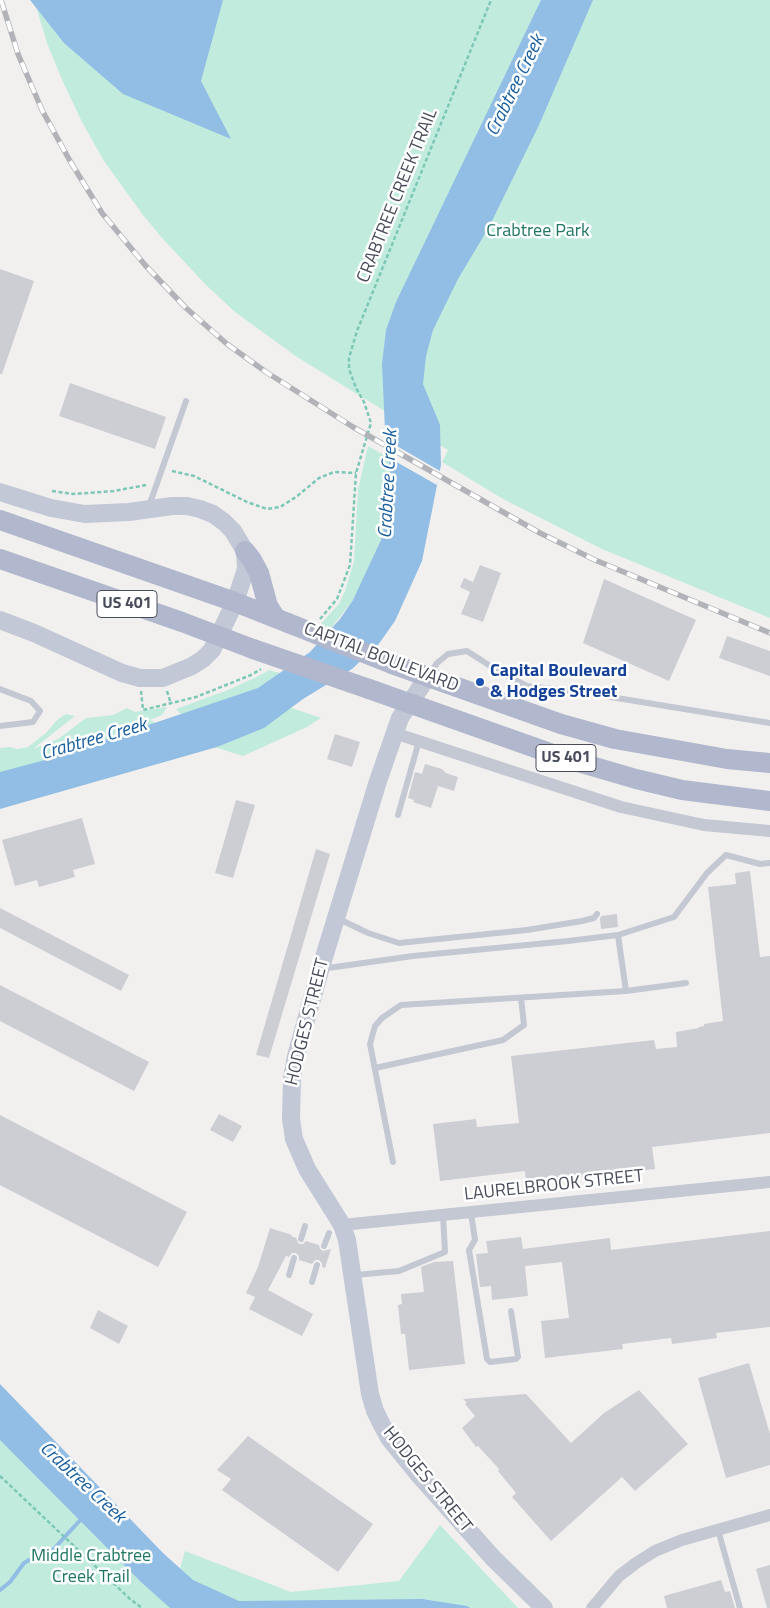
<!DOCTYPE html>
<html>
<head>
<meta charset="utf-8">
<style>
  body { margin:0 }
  canvas { display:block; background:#f2f0ef }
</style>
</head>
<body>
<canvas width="770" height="1608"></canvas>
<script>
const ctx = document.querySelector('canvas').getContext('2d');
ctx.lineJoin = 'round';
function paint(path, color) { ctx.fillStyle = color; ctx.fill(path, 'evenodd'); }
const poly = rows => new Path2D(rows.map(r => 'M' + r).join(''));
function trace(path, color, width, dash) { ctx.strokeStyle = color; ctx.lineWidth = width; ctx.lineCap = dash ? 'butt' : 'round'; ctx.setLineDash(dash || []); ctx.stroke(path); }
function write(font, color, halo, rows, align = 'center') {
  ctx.font = font + ' "Titillium Web",sans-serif'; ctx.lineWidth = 5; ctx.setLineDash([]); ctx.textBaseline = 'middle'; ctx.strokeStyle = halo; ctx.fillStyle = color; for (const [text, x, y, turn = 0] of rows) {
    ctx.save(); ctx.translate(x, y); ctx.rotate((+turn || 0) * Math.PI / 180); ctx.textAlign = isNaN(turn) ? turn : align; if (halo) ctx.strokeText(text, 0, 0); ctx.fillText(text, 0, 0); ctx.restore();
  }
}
paint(poly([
  [34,0,770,0,770,618,602,549,503,499,442,462,448,450,297,357,235,312,206,285,162,238,143,215,104,161,82,122,63,82,47,43],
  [368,446,389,458,390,469,388,510,381,540,368,571,353,600,328,632,317,628,339,604,345,591,354,561,358,490],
  [269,670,280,673,267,688,185,718,176,709,228,690,259,676],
  [268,700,321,718,307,727,243,756,180,736,0,800,0,748,9,747,18,749,28,747,46,733,58,719,66,714,75,716,33,749,58,739,86,718,113,715,127,708,135,712,167,707,162,715,150,720,180,736],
  [0,1418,175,1586,185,1551,291,1592,399,1581,440,1525,518,1608,0,1608]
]), '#c1ecdd');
paint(poly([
  [30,0,223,0,201,81,231,139,123,94,64,43],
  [541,0,593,0,539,125,489,227,458,279,433,330,426,356,423,384,440,425,441,465,422,561,395,621,378,645,352,669,303,699,264,728,217,747,0,809,0,772,45,760,258,688,310,652,340,619,353,600,381,540,388,510,390,469,385,430,382,364,386,330,396,302],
  [0,1384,163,1553,193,1580,239,1601,422,1599,467,1606,470,1608,170,1608,141,1582,0,1440]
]), '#92bde5');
paint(poly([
  [383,438,440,471,437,485,386,456]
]), '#f2f0ef');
trace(poly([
  [0,1590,10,1582,24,1563,29,1560,38,1561,51,1552,83,1517]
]), '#92bde5', 4);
paint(poly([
  [0,269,34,281,2,374,0,374],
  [70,383,166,417,155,449,59,416],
  [480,565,501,573,483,622,461,614,470,592,460,587,464,578,473,582],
  [604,579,696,620,669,681,583,643],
  [727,636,770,651,770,676,719,658],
  [335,734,360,742,352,767,327,759],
  [425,764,442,769,446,773,458,777,454,791,438,786,431,808,413,802,414,800,408,798,415,772,422,774],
  [236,800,255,805,233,878,215,873],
  [82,818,95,864,73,870,75,877,39,887,37,880,15,886,2,840],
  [316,849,330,854,269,1058,256,1055],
  [750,871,760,957,770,956,770,1133,652,1147,655,1169,526,1183,525,1171,440,1181,433,1124,476,1119,477,1127,519,1123,511,1056,654,1040,656,1049,677,1047,676,1032,699,1028,698,1027,704,1026,704,1024,723,1021,708,887,736,884,735,873],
  [0,908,129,975,121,991,0,928],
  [617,914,618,927,601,929,600,919,601,916],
  [0,985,149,1062,134,1091,0,1021],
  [219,1114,242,1126,233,1142,210,1130],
  [0,1115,187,1212,158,1267,0,1185],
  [270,1228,292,1235,291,1236,296,1238,299,1244,303,1244,306,1241,319,1245,320,1249,323,1251,331,1249,325,1268,322,1267,322,1263,319,1260,315,1260,312,1264,299,1260,299,1256,296,1253,292,1253,289,1257,286,1256,268,1290,313,1314,302,1336,249,1309,255,1297,246,1293,258,1267],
  [770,1231,770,1327,716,1333,717,1338,672,1344,671,1338,622,1344,623,1349,545,1358,541,1321,569,1318,562,1262,525,1266,528,1296,492,1300,491,1286,480,1287,476,1254,488,1253,486,1241,521,1237,523,1249,610,1238,611,1250],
  [453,1261,465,1364,409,1370,405,1334,401,1334,398,1305,402,1304,401,1294,424,1292,421,1267,434,1262],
  [98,1310,128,1326,119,1344,90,1328],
  [749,1363,770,1434,770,1465,726,1478,698,1378],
  [639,1390,688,1444,635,1491,622,1477,551,1541,512,1497,516,1493,498,1471,499,1469,478,1446,476,1447,462,1428,475,1416,465,1404,467,1403,463,1399,526,1394,571,1443,604,1413],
  [248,1436,373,1524,338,1572,222,1490,231,1479,217,1470],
  [770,1565,770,1608,767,1608,756,1569],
  [721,1580,725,1592,730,1591,735,1608,667,1608,664,1596]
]), '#cdcdd4');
trace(poly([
  [172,471,194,476,247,502,267,509,280,507,296,497,319,478,334,472,356,473],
  [52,491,73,494,114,491,146,485],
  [320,619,337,599,350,565,356,473,371,423,364,402,356,388,349,369,349,358,357,331,491,0],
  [141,691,143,710,196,697,251,675,261,669],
  [167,691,171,704],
  [0,1476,130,1599,142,1608]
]), '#7cc7b6', 2.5, [4, 2.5]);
trace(poly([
  [149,506,186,401],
  [429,675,437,663,448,654,467,651,498,671,527,686,574,691,770,723],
  [0,689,31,701,40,711,33,722,0,726],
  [398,815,419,741],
  [337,918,368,933,399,943,527,930,582,921,594,918,597,914],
  [321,969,413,956,568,941,618,935,674,917,707,873,726,855,760,864,770,863],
  [626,991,686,983],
  [375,1068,503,1040,524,1025,521,998],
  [393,1162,370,1044,375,1026,382,1018,401,1005,626,991,618,935],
  [471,1213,475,1240,469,1250,487,1359,490,1362,516,1359,518,1357,511,1311],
  [301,1239,305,1226],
  [324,1246,329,1233],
  [289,1275,294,1258],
  [355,1275,399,1271,445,1252,443,1215],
  [312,1282,317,1265],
  [718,1530,740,1608]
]), '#c4c8d3', 6);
trace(poly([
  [394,733,621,807,704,825,770,831],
  [342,1225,770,1182],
  [592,1608,619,1576,636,1563,655,1551,682,1540,770,1515]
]), '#c4c8d3', 12);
trace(poly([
  [0,492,51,508,85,514,129,512,172,506,187,506,200,509,213,514,224,522,233,531,245,551,246,569,235,602,212,650,203,659,192,666,163,678,140,678,122,673,34,633,0,620],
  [428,676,400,718,378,781,321,967,296,1056,292,1078,291,1119,294,1139,307,1169,342,1225,347,1240,370,1394,375,1411,382,1425,389,1438,419,1475,493,1558,544,1608]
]), '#c3c8d6', 18);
trace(poly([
  [0,520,235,602,288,623],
  [245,551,252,560,259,573,268,606,276,618],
  [0,559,182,622,253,649],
  [392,664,561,724,615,739,727,759,770,763],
  [369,689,564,758,636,779,682,790,770,801]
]), '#b1b7cc', 20);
const rail = poly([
  [1,0,18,54,42,110,70,161,102,213,145,265,186,308,227,344,266,372,353,427,540,533,595,560,770,633]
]);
trace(rail, '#b2b3b9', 5.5);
trace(rail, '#fff', 4, [11]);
trace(poly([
  [288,623,392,664],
  [253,649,369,689]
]), '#b1b7cc', 20);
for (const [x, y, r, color] of [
  [480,682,5,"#1a4fb4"]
]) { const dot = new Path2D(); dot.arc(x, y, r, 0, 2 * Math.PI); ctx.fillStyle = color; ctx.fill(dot); trace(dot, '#fff', 2); }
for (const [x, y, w] of [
  [127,604,60],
  [566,758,60]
]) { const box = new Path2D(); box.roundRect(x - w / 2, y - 13.5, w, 27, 4); ctx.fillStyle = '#fff'; ctx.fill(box); trace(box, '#494d5b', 1); }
write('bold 16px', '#494d5b', null, [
  ["US 401",127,604],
  ["US 401",566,758]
]);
write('18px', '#494d5b', '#fff', [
  ["CRABTREE CREEK TRAIL",398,196,-68],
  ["CAPITAL BOULEVARD",381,658,21],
  ["HODGES STREET",308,1022,-76],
  ["LAURELBROOK STREET",554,1186,-6],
  ["HODGES STREET",427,1480,51]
]);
write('18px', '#1f7763', '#fff', [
  ["Crabtree Park",538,232],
  ["Middle Crabtree",91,1557],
  ["Creek Trail",91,1578]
]);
write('bold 18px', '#164399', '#fff', [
  ["Capital Boulevard",490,672],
  ["& Hodges Street",490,693]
], 'left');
write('italic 19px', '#185f9f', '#fff', [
  ["Crabtree Creek",516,86,-64],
  ["Crabtree Creek",389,484,-87],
  ["Crabtree Creek",94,740,-16],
  ["Crabtree Creek",82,1483,43]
]);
</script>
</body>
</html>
